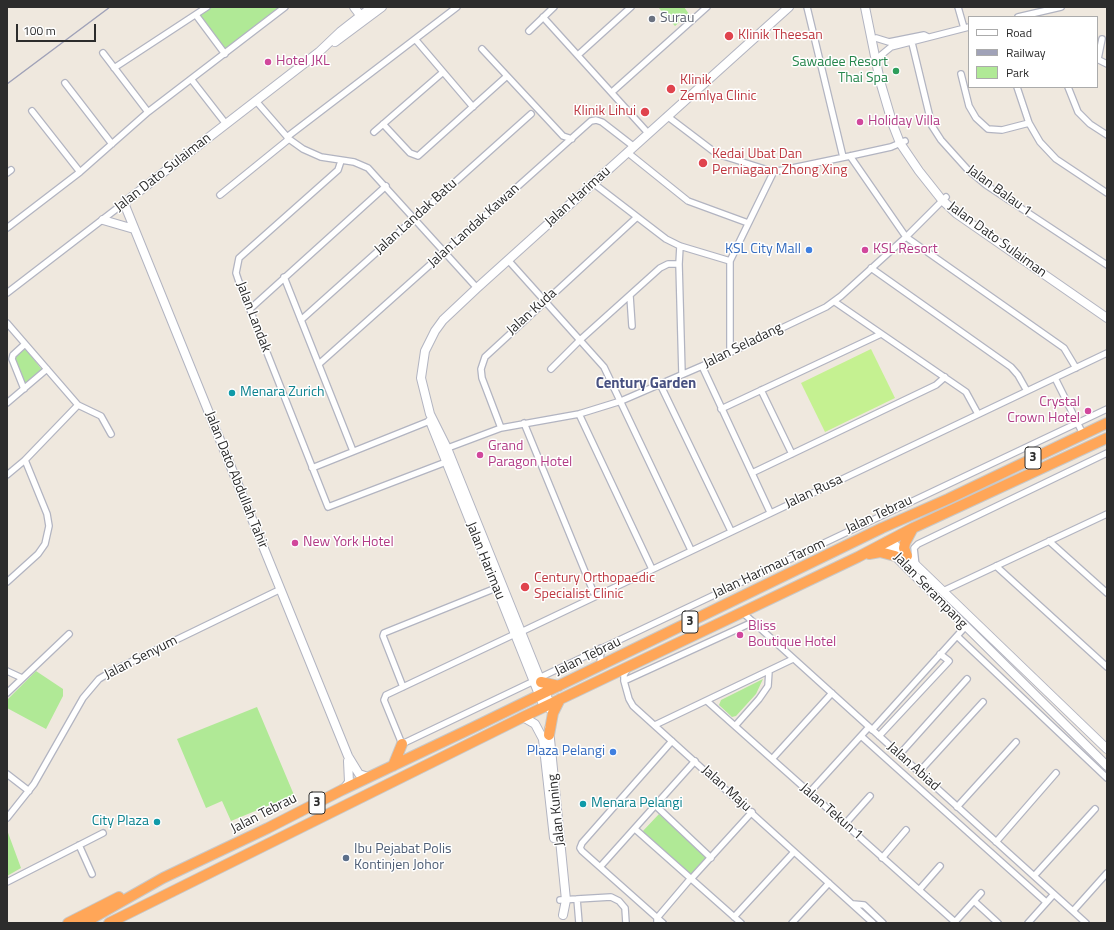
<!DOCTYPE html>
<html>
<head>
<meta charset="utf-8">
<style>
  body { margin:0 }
  #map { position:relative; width:1114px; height:930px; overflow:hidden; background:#efe8de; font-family:"Titillium Web",sans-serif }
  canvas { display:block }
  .frame { position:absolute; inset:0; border:8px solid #2c2c2c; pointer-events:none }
  .legend { position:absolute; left:968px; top:16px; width:130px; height:72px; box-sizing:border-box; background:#fff; border:1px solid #ababab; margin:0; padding:5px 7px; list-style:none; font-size:12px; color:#2c2c2c }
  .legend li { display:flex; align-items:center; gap:8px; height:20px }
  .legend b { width:20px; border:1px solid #ababab }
  .scale { position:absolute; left:16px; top:24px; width:80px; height:18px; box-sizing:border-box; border:2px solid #2c2c2c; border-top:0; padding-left:5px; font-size:12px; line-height:14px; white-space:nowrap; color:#2c2c2c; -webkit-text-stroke:3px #fff; paint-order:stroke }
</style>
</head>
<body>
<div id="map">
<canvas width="1114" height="930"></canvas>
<div class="frame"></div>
<ul class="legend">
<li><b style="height:5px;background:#fff"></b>Road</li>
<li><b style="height:5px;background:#a0a2b8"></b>Railway</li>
<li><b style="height:11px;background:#b0e996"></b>Park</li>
</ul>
<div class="scale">100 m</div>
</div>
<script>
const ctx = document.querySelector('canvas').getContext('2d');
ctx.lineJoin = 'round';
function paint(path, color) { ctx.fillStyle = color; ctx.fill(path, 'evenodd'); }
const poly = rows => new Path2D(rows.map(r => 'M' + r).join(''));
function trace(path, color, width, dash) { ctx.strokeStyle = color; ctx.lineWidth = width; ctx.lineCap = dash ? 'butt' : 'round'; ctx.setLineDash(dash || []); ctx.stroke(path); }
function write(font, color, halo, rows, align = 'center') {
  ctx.font = font + ' "Titillium Web",sans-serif'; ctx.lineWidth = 3; ctx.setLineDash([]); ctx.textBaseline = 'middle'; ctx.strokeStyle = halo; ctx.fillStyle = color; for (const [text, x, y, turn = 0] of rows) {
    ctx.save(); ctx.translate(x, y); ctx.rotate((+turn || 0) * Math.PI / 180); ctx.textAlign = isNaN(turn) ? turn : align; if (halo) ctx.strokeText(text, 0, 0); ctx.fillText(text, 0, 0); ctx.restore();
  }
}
paint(poly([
  [212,7,279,7,224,50,198,16],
  [658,7,684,7,689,14,675,26],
  [24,347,43,371,25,383,15,359,16,355],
  [36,671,63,689,63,696,46,729,7,708,7,700],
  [763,679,756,694,736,716,732,717,719,705,721,700],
  [257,707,294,795,231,821,222,801,206,808,177,739],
  [659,814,707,857,690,875,642,832],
  [7,830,21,868,7,876]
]), '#b0e996');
paint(poly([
  [871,349,895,398,825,432,801,383]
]), '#c5f191');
const street = poly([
  [807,7,843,157],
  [958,7,964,28],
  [196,15,225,54],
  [543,17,648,133],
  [1018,17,1061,7],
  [529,31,554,7],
  [876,38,889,42,924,35,928,37],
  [415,39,473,107],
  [912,43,932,126,941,140,968,170,986,185,1107,265],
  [482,49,563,136,572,139],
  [103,53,148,112],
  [578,55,631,7],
  [880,56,891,47,969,27],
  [1097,59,1107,64],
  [1098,59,1102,39],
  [114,68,207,7],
  [961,74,969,106,976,118,988,129,1002,130,1029,123],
  [191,79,226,124],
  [65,83,112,144],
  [1017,87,1029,123,1040,142,1056,159,1107,193],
  [1068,87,1078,112,1090,124,1107,135],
  [612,92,707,7],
  [256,101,289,139,303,149,321,157,354,162,368,168,477,288],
  [32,111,80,172],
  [667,116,717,154,768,170,778,171,850,156,891,147,905,141],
  [383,124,410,153,418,156,507,76],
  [374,132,442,73],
  [287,137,457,7],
  [627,152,688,201,748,223],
  [850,156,906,237,1064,348,1076,368],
  [341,161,338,170,239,258,236,273,239,282,328,507,446,462],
  [7,173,11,170],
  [593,183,666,239,680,246,730,261],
  [220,195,289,139],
  [7,228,80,172,148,112,285,7],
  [680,246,679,264,682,374],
  [508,260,604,367,691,550],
  [871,268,1011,367,1018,375,1027,391],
  [284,277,353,451],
  [7,293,124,203],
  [630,296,632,326],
  [835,302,966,392,978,414],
  [250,309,386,186],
  [301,320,531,114],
  [7,323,78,405,101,416,111,434],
  [730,352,730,261,774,171],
  [319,364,591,121,596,120,602,122,633,146],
  [702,366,770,512],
  [551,369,580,340,660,268,668,264,679,264],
  [1055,378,1083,434],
  [660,384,731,531],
  [24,389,12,359,13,355,25,344],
  [761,390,792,454],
  [7,403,47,369],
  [721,409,881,334],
  [579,414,652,569],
  [524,423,595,596],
  [501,428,482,378,481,369,485,357,636,218],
  [445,449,501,428,579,414,621,401,702,366,826,307,841,296,906,237,946,197],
  [312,468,432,420],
  [752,473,936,385,945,377],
  [7,475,25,460,78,405],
  [1049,541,1107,593],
  [916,566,914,548,918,544,1107,453],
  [996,566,1107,667],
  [7,582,38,554,45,544,49,526,47,514,25,460],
  [943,591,1107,514],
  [741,611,1086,923],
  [521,632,1107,353],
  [515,634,386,695,384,700,402,744,534,681],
  [957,636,1107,778],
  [600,666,601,648],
  [628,668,624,675,624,681,629,699,633,706,873,923],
  [7,671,22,678],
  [539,678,1107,409],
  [624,681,753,622],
  [403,687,383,636,384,633,496,588],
  [7,693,69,634],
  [708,702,955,922],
  [655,725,793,659],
  [735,726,759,699,768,686,769,671],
  [872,730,965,627],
  [861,736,1046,902],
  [879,736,949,661,940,654],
  [899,755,967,679],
  [772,759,832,693],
  [919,772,983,702],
  [7,774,29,791],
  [809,793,869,727],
  [656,806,711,858],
  [957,807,1016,742],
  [7,818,34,784,83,698,99,679,114,670,281,589],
  [845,824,870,796],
  [635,829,741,923],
  [996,842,1056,773],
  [79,845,92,874],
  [882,858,906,830],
  [600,867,695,761],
  [1034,876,1095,809],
  [691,879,752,812],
  [7,882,103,833],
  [919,890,940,866],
  [577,899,579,923],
  [560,900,611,897,619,901,625,908,626,923],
  [974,901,998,923],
  [853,904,864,905,883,923],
  [1073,911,1107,873],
  [734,917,794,852],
  [657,923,657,918,691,878],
  [663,923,582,851,580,848,582,843,672,741],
  [792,923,829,883],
  [954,923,981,893],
  [1028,923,1054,894]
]);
const secondary = poly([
  [354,7,363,19],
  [865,7,880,81,893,125,900,143,919,171,942,200,957,214,1107,318],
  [335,42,382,7],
  [103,220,134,229],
  [430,421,544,707],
  [550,709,550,704,447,448,430,414,421,378,425,351,435,331,443,320,477,288,789,7],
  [523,717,535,724,543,739,554,838],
  [549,729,566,900,563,915],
  [1107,749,894,544,887,541,889,549,895,556,1107,766],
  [368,777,359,774,348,756,124,203,319,52,340,32,372,7],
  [344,789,349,782,348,761]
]);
const highway = poly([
  [869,554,880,552,895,556],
  [907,556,904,548,905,543,913,528],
  [541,682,559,686],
  [549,735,553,713,560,699],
  [393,766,402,744],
  [68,923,119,897],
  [84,923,163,878,268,828,342,790,472,728,882,528,948,499,1107,423],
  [109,923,523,717,858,557,913,528,1107,438]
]);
trace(street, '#b2b4c1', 8);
trace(secondary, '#b2b4c1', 10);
trace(highway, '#c8c8c8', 12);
trace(street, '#fff', 5.5);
trace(secondary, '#fff', 8);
trace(highway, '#ffa658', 10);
trace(poly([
  [7,84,110,7]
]), '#a0a2b8', 1.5);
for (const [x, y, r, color] of [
  [652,19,4,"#6b7280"],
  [729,36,5,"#e0444e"],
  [268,62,4,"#d1479c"],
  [896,71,4,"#2e9e5b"],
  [671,89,5,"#e0444e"],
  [645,112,5,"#e0444e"],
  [860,122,4,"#d1479c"],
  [703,163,5,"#e0444e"],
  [809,250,4,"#3f7fe0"],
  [865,250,4,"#d1479c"],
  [232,393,4,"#0f9aa8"],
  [1088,411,4,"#d1479c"],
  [480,455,4,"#d1479c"],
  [295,543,4,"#d1479c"],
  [525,587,5,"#e0444e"],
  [740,635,4,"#d1479c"],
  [613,752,4,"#3f7fe0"],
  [583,804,4,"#0f9aa8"],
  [157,822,4,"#0f9aa8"],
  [346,858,4,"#5c6f8a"]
]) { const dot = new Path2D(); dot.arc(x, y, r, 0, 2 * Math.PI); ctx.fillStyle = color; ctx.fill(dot); trace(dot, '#fff', 1.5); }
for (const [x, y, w] of [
  [1033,458,16],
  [690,622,16],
  [317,803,16]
]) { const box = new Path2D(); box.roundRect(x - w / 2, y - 11, w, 22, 3); ctx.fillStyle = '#fff'; ctx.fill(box); trace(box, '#2c2c2c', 1); }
write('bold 13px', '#2c2c2c', null, [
  ["3",1033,458],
  ["3",690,622],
  ["3",317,803]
]);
write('14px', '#5b616d', '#fff', [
  ["Surau",660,19]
], 'left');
write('14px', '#be3a42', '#fff', [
  ["Klinik Theesan",738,36],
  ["Klinik",680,81],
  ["Zemlya Clinic",680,97],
  ["Klinik Lihui",636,112,"right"],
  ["Kedai Ubat Dan",712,155],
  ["Perniagaan Zhong Xing",712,171],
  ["Century Orthopaedic",534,579],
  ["Specialist Clinic",534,595]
], 'left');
write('14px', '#b23c85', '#fff', [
  ["Hotel JKL",276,62],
  ["Holiday Villa",868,122],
  ["KSL Resort",873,250],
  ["Crystal",1080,403,"right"],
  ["Crown Hotel",1080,419,"right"],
  ["Grand",488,447],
  ["Paragon Hotel",488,463],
  ["New York Hotel",303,543],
  ["Bliss",748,627],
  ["Boutique Hotel",748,643]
], 'left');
write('14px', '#27864d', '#fff', [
  ["Sawadee Resort",888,63],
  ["Thai Spa",888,79]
], 'right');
write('14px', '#2c2c2c', '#fff', [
  ["Jalan Dato Sulaiman",163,173,-38],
  ["Jalan Balau 1",999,191,36],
  ["Jalan Harimau",578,197,-42],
  ["Jalan Landak Batu",416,217,-42],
  ["Jalan Landak Kawan",474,226,-42],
  ["Jalan Dato Sulaiman",997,240,36],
  ["Jalan Kuda",532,312,-42],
  ["Jalan Landak",253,317,69],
  ["Jalan Seladang",743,346,-26],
  ["Jalan Dato Abdullah Tahir",236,480,68],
  ["Jalan Rusa",814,492,-25],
  ["Jalan Tebrau",879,515,-25],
  ["Jalan Harimau",485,561,68],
  ["Jalan Harimau Tarom",769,569,-25],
  ["Jalan Serampang",930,591,46],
  ["Jalan Tebrau",588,657,-26],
  ["Jalan Senyum",141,658,-27],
  ["Jalan Abiad",913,767,42],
  ["Jalan Maju",726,789,42],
  ["Jalan Kuning",557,810,-96],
  ["Jalan Tekun 1",831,812,41],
  ["Jalan Tebrau",264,814,-27]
]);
write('14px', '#366cbe', '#fff', [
  ["KSL City Mall",801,250],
  ["Plaza Pelangi",605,752]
], 'right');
write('14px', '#0d838f', '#fff', [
  ["Menara Zurich",240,393],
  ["Menara Pelangi",591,804],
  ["City Plaza",149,822,"right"]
], 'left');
write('14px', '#4e5e75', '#fff', [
  ["Ibu Pejabat Polis",354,850],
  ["Kontinjen Johor",354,866]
], 'left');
write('bold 15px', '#485181', '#fff', [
  ["Century Garden",646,384]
]);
</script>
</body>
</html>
